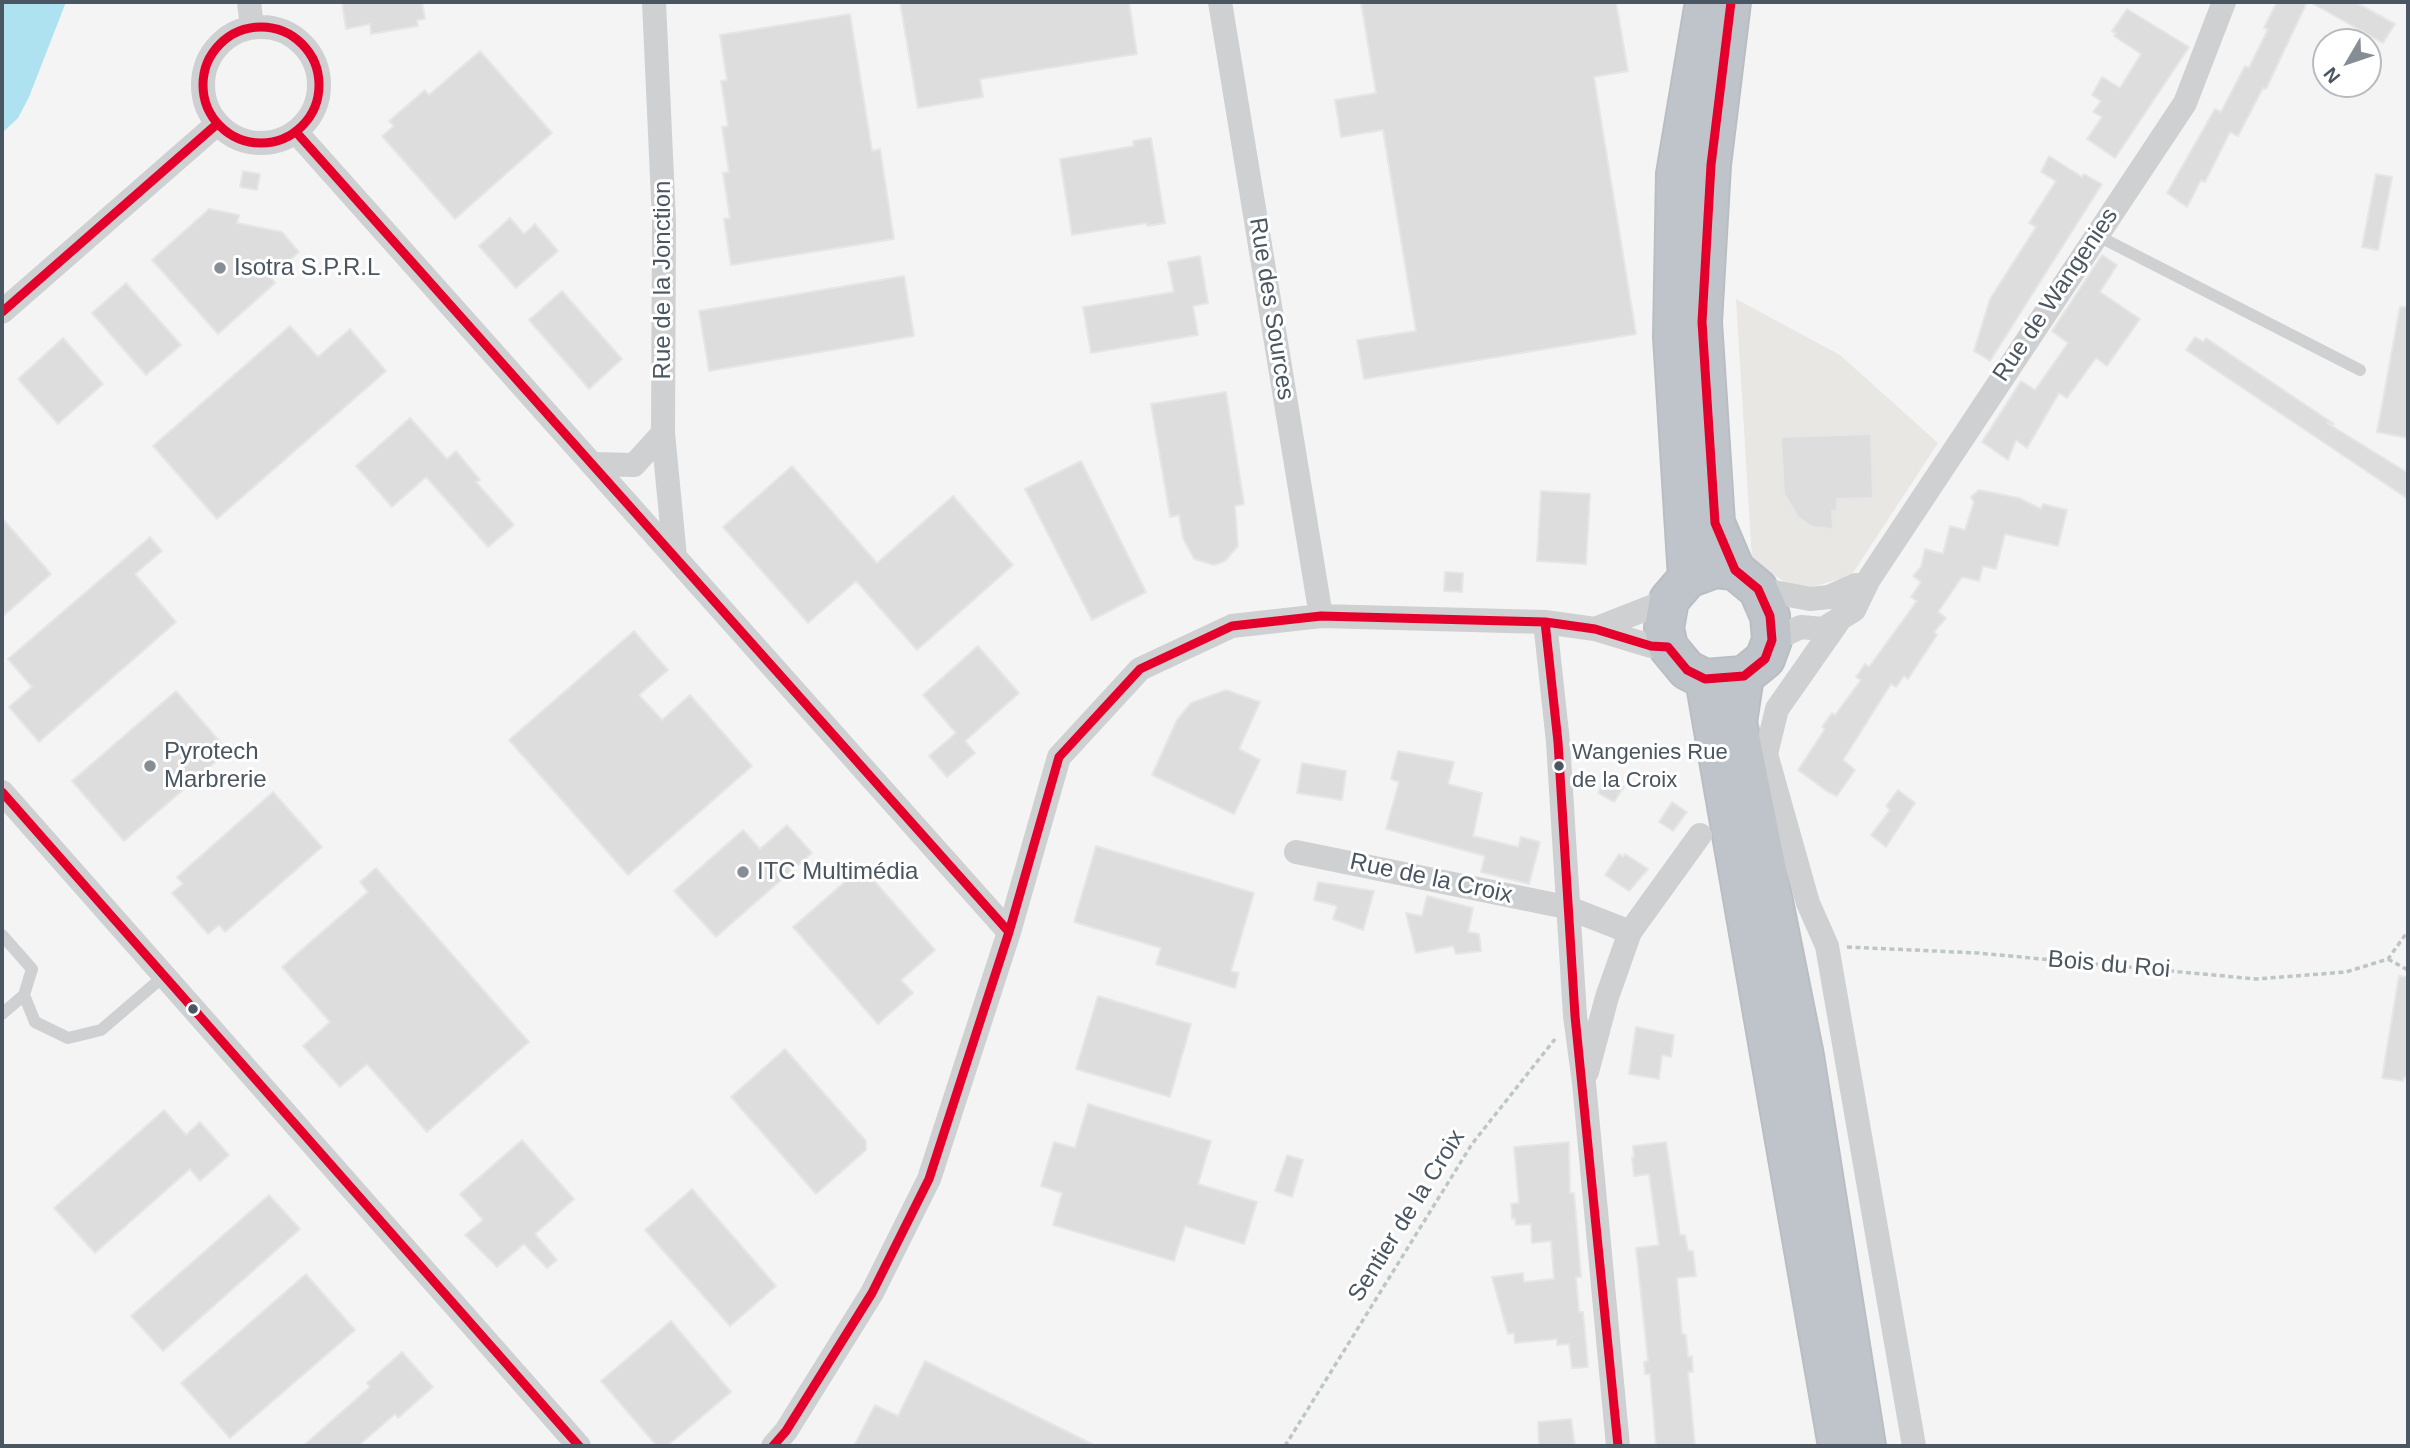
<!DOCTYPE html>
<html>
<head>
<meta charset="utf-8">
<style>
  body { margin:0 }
  #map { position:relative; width:2410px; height:1448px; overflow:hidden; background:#f4f4f4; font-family:Helvetica,sans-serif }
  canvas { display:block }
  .frame { position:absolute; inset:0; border:4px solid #4a5661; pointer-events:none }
  .north { position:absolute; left:2312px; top:28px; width:70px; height:70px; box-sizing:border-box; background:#fff; border:2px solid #b7bbc0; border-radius:50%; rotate:231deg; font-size:19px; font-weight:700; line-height:28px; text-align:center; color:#4a5661 }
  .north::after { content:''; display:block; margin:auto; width:24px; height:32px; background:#868d94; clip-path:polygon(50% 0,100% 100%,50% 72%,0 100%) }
</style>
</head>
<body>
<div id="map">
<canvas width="2410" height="1448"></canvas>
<div class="frame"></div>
<div class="north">N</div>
</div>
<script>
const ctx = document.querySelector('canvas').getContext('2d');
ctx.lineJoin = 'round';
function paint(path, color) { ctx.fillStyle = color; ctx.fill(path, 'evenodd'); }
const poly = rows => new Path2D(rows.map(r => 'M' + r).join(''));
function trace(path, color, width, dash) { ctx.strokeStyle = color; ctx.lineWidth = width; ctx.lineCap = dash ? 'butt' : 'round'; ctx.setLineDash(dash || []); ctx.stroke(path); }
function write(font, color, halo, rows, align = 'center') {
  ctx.font = font + ' Helvetica,sans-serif'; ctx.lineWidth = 6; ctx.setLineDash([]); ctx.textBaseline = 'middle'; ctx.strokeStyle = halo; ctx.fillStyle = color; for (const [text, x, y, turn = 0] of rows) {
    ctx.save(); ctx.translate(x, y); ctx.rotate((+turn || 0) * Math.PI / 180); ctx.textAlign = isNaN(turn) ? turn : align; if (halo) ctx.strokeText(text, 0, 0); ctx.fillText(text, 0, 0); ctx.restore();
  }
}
paint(poly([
  [1736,299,1840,355,1938,443,1851,576,1797,591,1752,559]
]), '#e8e7e3');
paint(poly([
  [2,2,66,2,29,97,18,118,2,133]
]), '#aee2f0');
const building = poly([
  [342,2,422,2,425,19,417,20,418,26,371,34,370,24,346,29,342,2],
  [900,2,1129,2,1137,54,980,79,983,97,918,108,900,2],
  [1361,2,1616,2,1628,71,1594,77,1636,334,1364,379,1357,340,1416,331,1383,130,1341,137,1335,100,1376,93,1361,2],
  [2277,2,2307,2,2266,89,2263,88,2238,136,2230,132,2205,182,2201,180,2187,207,2167,193,2215,109,2221,112,2245,66,2249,68,2268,29,2264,28,2277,2],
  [2310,2,2355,2,2395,24,2383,43,2310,2],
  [2127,9,2189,47,2115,158,2087,139,2102,117,2093,112,2101,101,2092,95,2102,77,2120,88,2141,54,2114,36,2116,33,2112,31,2127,9],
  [850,14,872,151,880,149,894,239,731,265,724,219,730,218,723,173,729,172,722,127,728,126,721,81,727,80,720,35,850,14],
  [480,51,552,133,455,219,382,136,394,126,389,121,425,90,429,95,480,51],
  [1151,138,1165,223,1147,226,1147,223,1072,235,1060,159,1134,146,1133,141,1151,138],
  [2049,156,2082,177,2084,174,2102,184,1990,361,1974,351,1990,299,2036,227,2029,223,2056,181,2041,172,2049,156],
  [243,171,260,174,257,190,240,187,243,171],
  [2376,174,2392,177,2378,250,2362,247,2376,174],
  [209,209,239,215,237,223,282,232,299,252,270,277,275,283,218,334,152,260,209,209],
  [510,218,524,234,535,224,558,251,516,288,479,246,510,218],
  [2102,255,2117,265,2100,292,2140,319,2107,366,2096,358,2067,398,2059,393,2027,448,2016,440,2008,460,1982,442,2021,381,2035,390,2068,343,2052,331,2102,255],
  [1200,256,1208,303,1193,306,1198,335,1091,353,1083,307,1174,292,1168,262,1200,256],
  [904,276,914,336,709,371,699,311,904,276],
  [126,283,181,345,146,375,92,313,126,283],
  [562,291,622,359,589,389,529,320,562,291],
  [2400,307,2408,307,2408,438,2377,432,2400,307],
  [290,326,318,357,350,329,386,371,217,519,153,446,290,326],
  [2195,337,2203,342,2206,338,2334,424,2327,423,2408,473,2408,499,2186,350,2195,337],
  [63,338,103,384,58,424,18,379,63,338],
  [1226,392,1244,504,1235,506,1238,546,1225,561,1214,565,1194,559,1183,538,1179,515,1170,517,1151,404,1226,392],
  [410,418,447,459,456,451,480,480,476,482,514,525,488,547,426,477,392,507,356,466,410,418],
  [1871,434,1873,498,1837,499,1837,511,1832,511,1833,529,1813,527,1798,517,1784,494,1781,437,1871,434],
  [1081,461,1146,592,1092,620,1025,489,1081,461],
  [792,466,877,563,953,496,1013,565,917,650,856,581,808,623,723,527,792,466],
  [1979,490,2019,498,2041,509,2043,504,2067,510,2058,546,2005,534,1996,569,1983,566,1979,581,1962,577,1938,612,1946,618,1934,632,1937,635,1908,679,1904,676,1896,687,1891,684,1843,760,1855,770,1837,796,1828,792,1798,770,1825,729,1822,727,1832,713,1835,715,1861,680,1856,677,1865,664,1869,667,1917,601,1911,597,1921,582,1913,576,1921,567,1925,549,1943,554,1950,526,1965,530,1974,502,1971,497,1979,490],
  [1541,491,1590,494,1586,564,1537,561,1541,491],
  [2,518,51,574,2,617,2,518],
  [150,537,162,551,135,574,176,622,39,742,9,707,32,687,8,659,150,537],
  [1445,572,1463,573,1462,592,1444,591,1445,572],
  [634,631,668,670,639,695,662,720,690,695,752,766,628,875,509,740,634,631],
  [978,646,1019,693,965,741,975,753,947,777,929,756,956,733,923,695,978,646],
  [1226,690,1260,702,1239,749,1260,760,1234,814,1152,775,1177,720,1191,703,1226,690],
  [176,691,228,751,124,841,72,781,176,691],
  [1398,751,1454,762,1448,784,1482,793,1473,836,1518,847,1521,837,1540,842,1529,884,1481,872,1485,856,1386,829,1399,782,1391,779,1398,751],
  [1302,763,1346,771,1342,800,1297,793,1302,763],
  [1607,774,1624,787,1614,802,1598,793,1607,774],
  [1898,790,1915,803,1886,847,1871,835,1890,810,1886,806,1898,790],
  [273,792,322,847,225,932,219,925,208,934,172,893,183,884,177,877,273,792],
  [1672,802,1687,812,1673,831,1659,822,1672,802],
  [787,825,812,853,716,937,674,891,743,830,760,849,787,825],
  [1096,846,1254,893,1231,971,1239,973,1235,988,1156,964,1161,948,1074,922,1096,846],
  [1619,854,1623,857,1625,854,1648,869,1629,891,1605,875,1619,854],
  [862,867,935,950,901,980,913,993,878,1024,793,927,862,867],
  [376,868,529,1042,427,1132,367,1064,340,1087,303,1046,330,1022,282,967,368,892,360,882,376,868],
  [1318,882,1374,891,1363,930,1333,919,1337,906,1314,900,1318,882],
  [1427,896,1473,908,1468,932,1479,934,1481,951,1456,954,1453,946,1416,953,1406,913,1422,916,1427,896],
  [2399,976,2408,977,2408,1078,2404,1077,2403,1081,2382,1078,2399,976],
  [1098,996,1191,1024,1170,1097,1076,1069,1098,996],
  [1636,1027,1674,1035,1671,1057,1662,1055,1659,1079,1629,1074,1636,1027],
  [785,1049,866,1141,866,1150,816,1194,731,1097,785,1049],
  [1088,1104,1211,1141,1198,1184,1257,1202,1244,1244,1185,1226,1174,1261,1053,1225,1062,1193,1041,1186,1054,1142,1075,1148,1088,1104],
  [164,1110,186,1135,200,1122,229,1155,200,1181,190,1169,95,1253,54,1208,164,1110],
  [522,1140,574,1199,535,1234,557,1260,547,1268,524,1244,497,1267,465,1235,483,1220,460,1194,522,1140],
  [1569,1142,1570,1193,1574,1193,1581,1277,1576,1277,1579,1312,1583,1312,1588,1367,1572,1368,1569,1344,1557,1345,1557,1339,1515,1343,1514,1333,1508,1334,1492,1277,1523,1273,1524,1282,1554,1279,1551,1241,1532,1243,1531,1224,1516,1225,1515,1218,1512,1219,1511,1204,1519,1203,1514,1147,1569,1142],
  [1666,1142,1680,1235,1685,1235,1688,1251,1693,1251,1696,1276,1677,1278,1682,1334,1686,1335,1688,1357,1692,1356,1693,1372,1688,1372,1695,1446,1656,1446,1650,1374,1645,1374,1644,1362,1648,1361,1636,1248,1659,1245,1649,1174,1634,1176,1632,1157,1634,1157,1633,1146,1666,1142],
  [1287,1155,1303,1160,1292,1197,1275,1191,1287,1155],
  [692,1189,776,1286,730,1326,645,1230,692,1189],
  [269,1195,300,1229,163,1351,131,1316,269,1195],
  [306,1274,355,1330,230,1438,181,1383,306,1274],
  [671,1321,731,1392,667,1446,657,1446,601,1381,671,1321],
  [402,1352,433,1387,398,1418,395,1414,358,1446,303,1446,370,1387,367,1383,402,1352],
  [925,1361,1096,1446,854,1446,875,1405,898,1416,925,1361],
  [1571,1419,1575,1446,1539,1446,1538,1422,1571,1419]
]);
paint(building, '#ddddde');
trace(building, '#e5e6e7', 2);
const highway = poly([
  [1731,2,1711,165,1702,322,1715,523,1735,570,1758,589,1770,616,1772,640,1765,659,1744,676,1705,679,1687,670,1668,647,1664,628,1669,600,1688,578,1715,568,1735,570],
  [1688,578,1673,337,1676,174,1705,2],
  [1744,676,1737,722,1804,1056,1866,1446],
  [1705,679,1838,1446]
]);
trace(highway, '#b9bec3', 42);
trace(poly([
  [1847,947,1978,953,2256,979,2346,972,2388,959,2408,931],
  [2388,959,2408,970],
  [1285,1446,1472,1144,1555,1039]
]), '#bcc7c4', 3.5, [5, 3.5]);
trace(poly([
  [2096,235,2360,370],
  [2,935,32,969,24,995,35,1022,68,1038,101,1030,164,976],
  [2,1014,24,995]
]), '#ced0d2', 12);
trace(poly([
  [249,2,252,27],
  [654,2,664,221,663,433,675,557],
  [1220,2,1321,616],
  '203 85a58 58 0 1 1 116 0a58 58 0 1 1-116 0Z',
  [296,132,1009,932],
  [2,312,217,124],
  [594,464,634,465,663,433],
  [1758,589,1810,599,1829,597,1856,585],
  [1844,591,1846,606,1840,619,1777,709,1766,754,1808,903,1827,946,1914,1446],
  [1545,622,1558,742,1575,1016,1584,1083,1618,1446],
  [1595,629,1669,600],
  [1772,640,1801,627,1823,629,1854,610,1869,579,2185,103,2224,2],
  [2,792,579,1446],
  [1296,852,1566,907,1630,932],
  [1587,1072,1607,997,1630,932,1700,835],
  [773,1446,786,1431,872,1293,929,1179,1009,932,1059,757,1140,669,1232,626,1321,616,1545,622,1595,629,1651,646,1668,647]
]), '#ced0d2', 24);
trace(highway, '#bec4c9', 38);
trace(poly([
  '203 85a58 58 0 1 1 116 0a58 58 0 1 1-116 0Z',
  [296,132,1009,932],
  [2,312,217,124],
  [1545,622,1558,742,1575,1016,1618,1446],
  [2,792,579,1446],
  [773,1446,786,1431,872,1293,929,1179,1009,932,1059,757,1140,669,1232,626,1321,616,1545,622,1595,629,1651,646,1668,647,1687,670,1705,679,1744,676,1765,659,1772,640,1770,616,1758,589,1735,570,1715,523,1702,322,1711,165,1731,2]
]), '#e4002b', 9);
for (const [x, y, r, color] of [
  [220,268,7,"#868d94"],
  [150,766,7,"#868d94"],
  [1559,766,6,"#4a5661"],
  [743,872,7,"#868d94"],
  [193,1009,6,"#4a5661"]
]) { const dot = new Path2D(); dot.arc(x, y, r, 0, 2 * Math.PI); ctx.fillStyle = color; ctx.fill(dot); trace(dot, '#fff', 2.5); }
write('22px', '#4a5661', '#fff', [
  ["Wangenies Rue",1572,753],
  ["de la Croix",1572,781]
], 'left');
write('24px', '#4a5661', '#fff', [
  ["Isotra S.P.R.L",234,268],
  ["Pyrotech",164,752],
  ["Marbrerie",164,780],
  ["ITC Multimédia",757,872]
], 'left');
write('24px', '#4a5661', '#fff', [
  ["Rue de la Jonction",663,280,-90],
  ["Rue de Wangenies",2056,295,-56],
  ["Rue des Sources",1271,309,81],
  ["Rue de la Croix",1431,879,12],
  ["Bois du Roi",2109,965,5],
  ["Sentier de la Croix",1407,1216,-58]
]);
</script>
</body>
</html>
